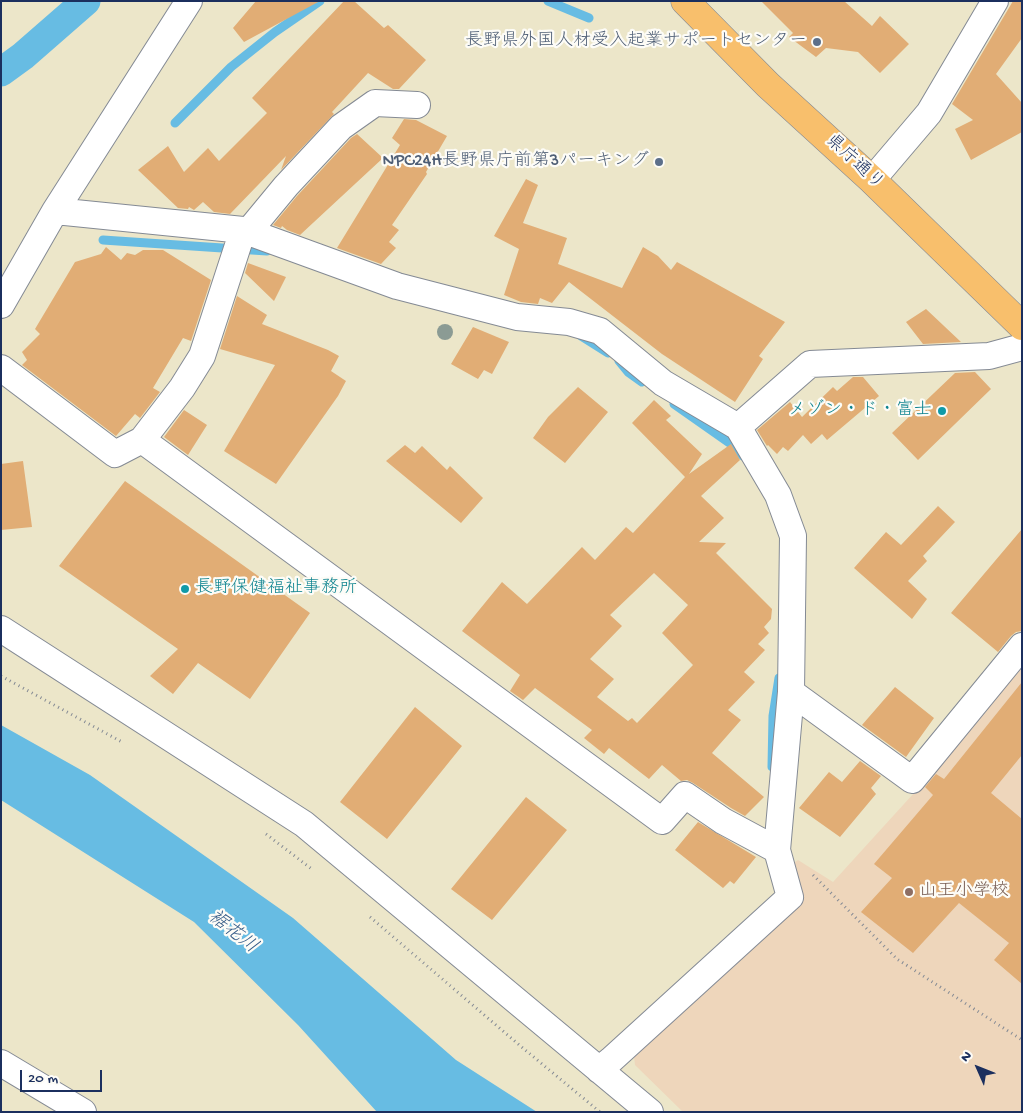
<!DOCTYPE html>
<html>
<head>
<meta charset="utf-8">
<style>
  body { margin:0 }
  #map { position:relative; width:1023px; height:1113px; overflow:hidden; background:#ece6c9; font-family:"Gochi Hand",sans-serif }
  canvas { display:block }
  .frame { position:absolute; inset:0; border:2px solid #1b2f5e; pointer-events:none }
  .north { position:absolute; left:953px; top:1043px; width:50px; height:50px; -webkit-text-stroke:4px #fdfcf7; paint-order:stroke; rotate:314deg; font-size:14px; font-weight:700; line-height:20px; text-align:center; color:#1b2f5e }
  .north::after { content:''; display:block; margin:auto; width:18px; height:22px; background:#1b2f5e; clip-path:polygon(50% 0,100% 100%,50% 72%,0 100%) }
  .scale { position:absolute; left:20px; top:1070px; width:82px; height:22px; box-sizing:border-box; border:2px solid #1b2f5e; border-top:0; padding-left:6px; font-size:15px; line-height:18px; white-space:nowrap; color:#1b2f5e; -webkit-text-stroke:4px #fdfcf7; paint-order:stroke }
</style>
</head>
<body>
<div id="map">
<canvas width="1023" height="1113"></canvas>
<div class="frame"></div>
<div class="north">N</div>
<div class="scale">20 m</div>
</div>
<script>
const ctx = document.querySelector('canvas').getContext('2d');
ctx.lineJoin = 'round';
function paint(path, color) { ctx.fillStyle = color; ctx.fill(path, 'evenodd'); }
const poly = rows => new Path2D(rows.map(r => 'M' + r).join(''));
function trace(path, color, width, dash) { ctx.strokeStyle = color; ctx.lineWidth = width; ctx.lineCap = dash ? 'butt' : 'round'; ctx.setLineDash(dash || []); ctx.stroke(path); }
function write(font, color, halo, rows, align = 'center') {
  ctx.font = font + ' "Gochi Hand","Klee One",sans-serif'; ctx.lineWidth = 4.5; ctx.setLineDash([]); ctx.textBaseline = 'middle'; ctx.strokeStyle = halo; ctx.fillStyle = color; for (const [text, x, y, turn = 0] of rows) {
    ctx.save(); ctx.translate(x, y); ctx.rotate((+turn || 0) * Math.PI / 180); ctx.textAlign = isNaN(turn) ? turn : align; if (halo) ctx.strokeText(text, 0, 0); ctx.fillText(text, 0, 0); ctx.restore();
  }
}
paint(poly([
  [1022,663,1022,1112,683,1112,635,1065,634,1056,799,902,790,866,798,860,833,882,914,793]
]), '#eed6bb');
paint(poly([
  [1,725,90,775,293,918,456,1060,537,1112,377,1112,298,1025,194,922,1,800]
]), '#67bce3');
trace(poly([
  [548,1,589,18],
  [175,123,231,67,275,32,320,1],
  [103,240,267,251],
  [581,336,608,353],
  [619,361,628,372,642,382],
  [674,404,731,444,743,456],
  [772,767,773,716,779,678]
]), '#67bce3', 9);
trace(poly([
  [1,72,23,56,86,1]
]), '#67bce3', 29);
paint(poly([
  [256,1,320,1,244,42,233,28],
  [344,1,354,1,384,28,388,25,426,60,399,89,393,89,368,73,332,112,334,114,281,170,286,156,230,214,214,212,203,202,194,210,189,207,188,209,178,208,138,170,168,146,184,172,208,148,219,161,267,113,252,98],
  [761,1,844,1,872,26,880,16,909,44,880,73,858,52,826,48,816,57,789,37,793,33],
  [1013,1,1022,1,1022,38,996,74,1022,103,1022,132,971,160,955,129,973,120,952,104],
  [404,119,416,120,447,136,426,172,427,174,392,225,399,230,389,242,396,248,381,264,337,248,400,145,392,138],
  [357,134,383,158,300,235,287,230,282,226,281,228,273,225,297,196,351,138],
  [526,179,538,185,523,223,567,238,558,264,622,288,643,247,658,256,671,270,677,262,785,322,759,356,763,359,735,402,662,354,569,282,552,303,540,298,538,304,521,302,504,295,519,249,494,236],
  [106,247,121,260,127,253,135,255,143,250,163,250,211,280,191,341,183,338,153,388,160,392,140,418,135,414,116,436,22,365,27,360,22,352,40,334,35,329,75,262,101,254],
  [248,263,286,277,274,301,245,273],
  [237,296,267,315,262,324,328,350,339,356,331,371,346,381,338,396,276,484,224,451,275,365,220,349],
  [926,309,961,342,923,344,906,322],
  [473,327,509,342,492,374,484,370,478,379,451,364],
  [975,372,991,389,918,460,892,433,955,373],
  [853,377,863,377,879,396,827,440,822,434,811,444,803,435,788,451,783,447,777,454,768,445,767,446,757,430,790,402,802,417,833,387,837,391],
  [578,387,608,412,565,463,533,438,548,417],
  [654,400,671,416,666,420,702,454,689,474,731,444,740,460,701,496,724,518,699,542,726,543,716,553,772,609,771,619,764,627,769,633,758,644,765,650,744,672,755,682,728,710,741,720,712,753,764,797,745,816,731,808,693,783,687,780,681,781,662,765,649,779,609,748,604,754,584,738,592,730,535,688,523,700,510,691,520,675,462,631,502,582,527,604,582,547,595,560,626,527,633,533,685,477,632,423],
  [654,573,688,605,662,633,693,665,637,723,632,718,628,721,597,697,614,679,590,659,622,626,610,615],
  [184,410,207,425,188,455,164,437],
  [405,445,415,453,422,446,447,470,450,466,483,498,461,523,386,461],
  [23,461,32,527,1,530,1,464],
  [125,481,310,613,250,699,198,663,173,694,150,676,178,649,59,566],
  [938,506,955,522,923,556,927,561,908,581,927,599,912,619,854,568,886,532,901,545],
  [1022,529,1022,631,1016,632,1011,636,998,652,951,613],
  [1022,682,1022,755,991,793,1022,819,1022,984,994,960,1009,943,959,903,913,953,861,912,892,878,874,864,933,795,925,787,936,774,944,779],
  [895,687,934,718,906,757,862,725],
  [415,707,462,746,387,839,340,802],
  [860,761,881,776,871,788,876,794,840,837,799,808,829,772,842,782],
  [526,797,567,830,492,920,451,889],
  [698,822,756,857,734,884,730,881,723,888,675,850]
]), '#e1ad75');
const minor = poly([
  [872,180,929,113,995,1],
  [55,211,243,230,397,286,517,317,569,322,600,331,663,383,738,427,778,495,793,536,791,692,777,850,790,897,611,1060,599,1070],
  [248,232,286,186,341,127,375,103,417,105],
  [1,305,55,211,189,1],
  [1,368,115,454,142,440,182,388,202,356,243,230],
  [738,427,810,364,989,356,1022,347],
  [142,440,662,821,685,795,723,821,777,850],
  [1,629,304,824,650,1112],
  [791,692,912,780,1022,646],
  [1,1063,83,1112]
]);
const highway = poly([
  [685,1,768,85,872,180,1022,326]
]);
trace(minor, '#848a94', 28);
trace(highway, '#848a94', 29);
trace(poly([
  [1,676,122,742],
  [266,834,313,870],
  [813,875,897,959,1022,1040],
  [370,917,524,1049,600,1112]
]), '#848a94', 3, [1, 4]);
trace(minor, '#fff', 26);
trace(highway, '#f8bf6c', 28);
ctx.fillStyle = '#8b9b94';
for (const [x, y] of [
  [445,332]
]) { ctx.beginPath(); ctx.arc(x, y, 8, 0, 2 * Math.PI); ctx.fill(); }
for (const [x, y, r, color] of [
  [817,42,5,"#5c6f8a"],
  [659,162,5,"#5c6f8a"],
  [942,411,5,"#0f9aa8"],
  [185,589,5,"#0f9aa8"],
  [909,892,5,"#8d6e63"]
]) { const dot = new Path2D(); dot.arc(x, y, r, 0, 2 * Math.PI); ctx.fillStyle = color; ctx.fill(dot); trace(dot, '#fdfcf7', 2); }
write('18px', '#4e5e75', '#fdfcf7', [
  ["長野県外国人材受入起業サポートセンター",807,42],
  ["NPC24H長野県庁前第3パーキング",649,162]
], 'right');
write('18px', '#1b2f5e', '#fdfcf7', [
  ["県庁通り",854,163,43]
]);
write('18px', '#0d838f', '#fdfcf7', [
  ["メゾン・ド・富士",932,411],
  ["長野保健福祉事務所",195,589,"left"]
], 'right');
write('18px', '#785e54', '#fdfcf7', [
  ["山王小学校",919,892]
], 'left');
write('italic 19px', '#325986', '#fdfcf7', [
  ["裾花川",232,933,38]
]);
</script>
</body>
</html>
